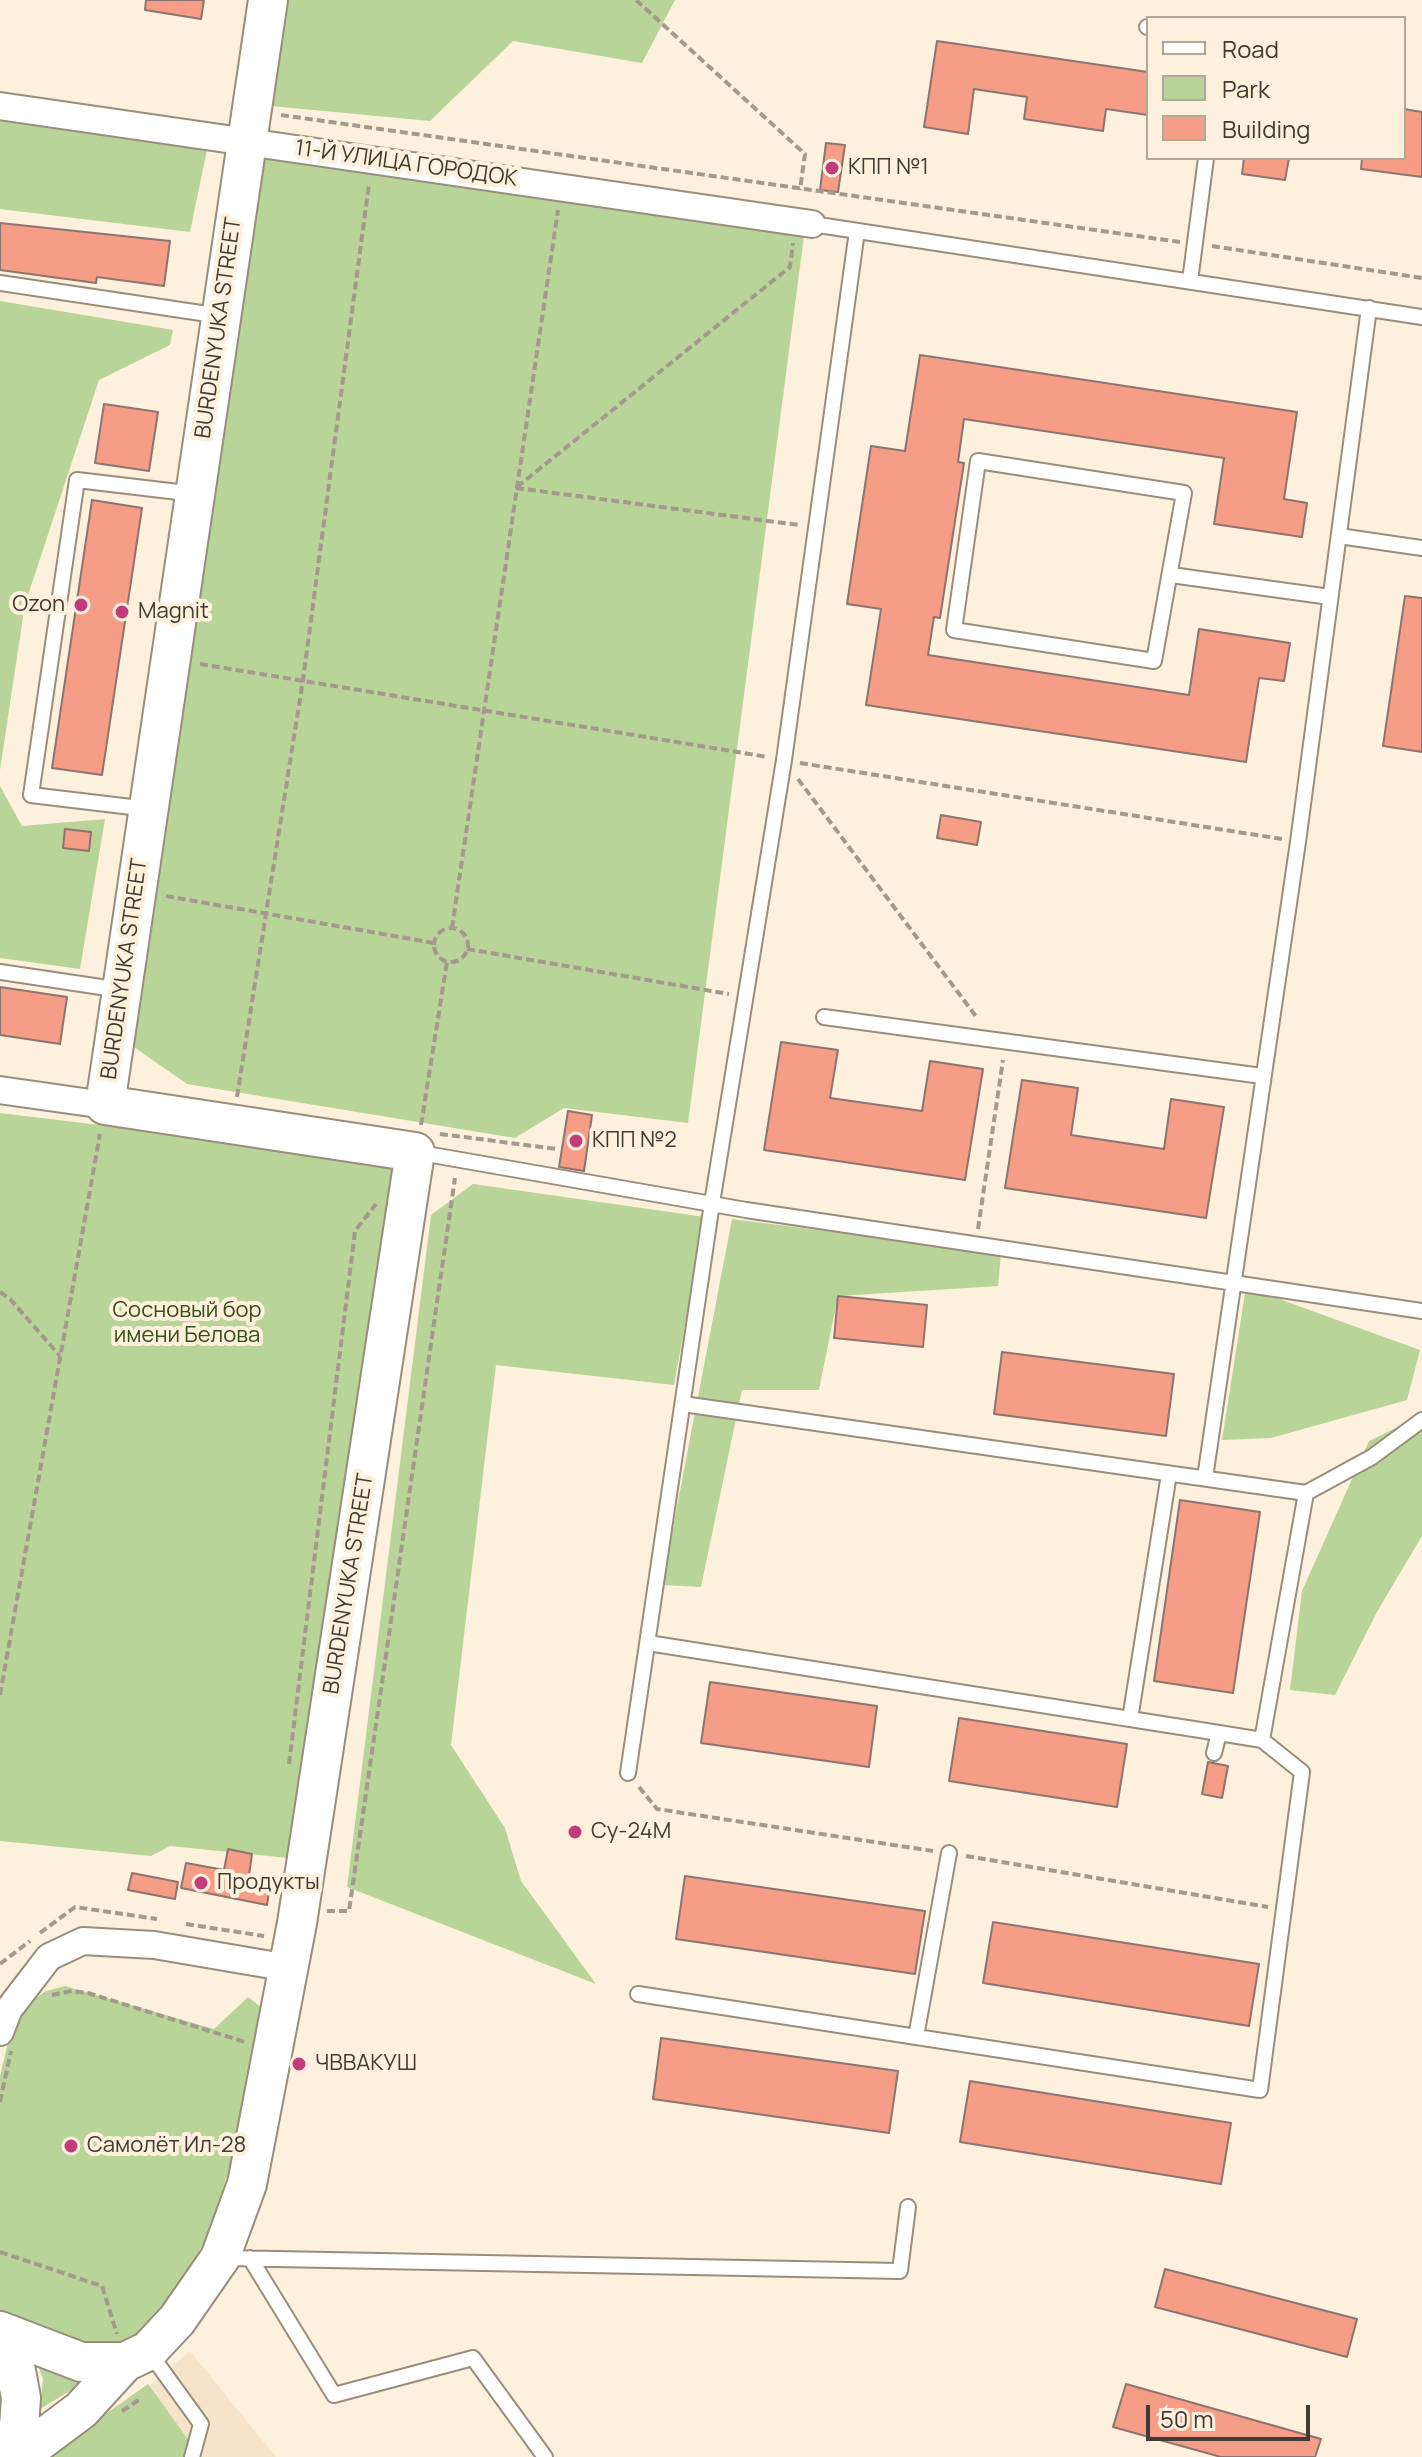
<!DOCTYPE html>
<html>
<head>
<meta charset="utf-8">
<style>
  body { margin:0 }
  #map { position:relative; width:1422px; height:2457px; overflow:hidden; background:#fdf0dc; font-family:Manrope,sans-serif }
  canvas { display:block }
  .legend { position:absolute; left:1146px; top:16px; width:260px; height:144px; box-sizing:border-box; background:#fdf0dc; border:2px solid #b1a898; margin:0; padding:10px 14px; list-style:none; font-size:24px; color:#403b33 }
  .legend li { display:flex; align-items:center; gap:16px; height:40px }
  .legend b { width:40px; border:2px solid #b1a898 }
  .scale { position:absolute; left:1146px; top:2405px; width:164px; height:36px; box-sizing:border-box; border:4px solid #403b33; border-top:0; padding-left:10px; font-size:24px; line-height:28px; white-space:nowrap; color:#403b33; -webkit-text-stroke:6px #fdf0dc; paint-order:stroke }
</style>
</head>
<body>
<div id="map">
<canvas width="1422" height="2457"></canvas>
<ul class="legend">
<li><b style="height:10px;background:#fff"></b>Road</li>
<li><b style="height:22px;background:#b8d499"></b>Park</li>
<li><b style="height:22px;background:#f69d88"></b>Building</li>
</ul>
<div class="scale">50 m</div>
</div>
<script>
const ctx = document.querySelector('canvas').getContext('2d');
ctx.lineJoin = 'round';
function paint(path, color) { ctx.fillStyle = color; ctx.fill(path, 'evenodd'); }
const poly = rows => new Path2D(rows.map(r => 'M' + r).join(''));
function trace(path, color, width, dash) { ctx.strokeStyle = color; ctx.lineWidth = width; ctx.lineCap = dash ? 'butt' : 'round'; ctx.setLineDash(dash || []); ctx.stroke(path); }
function write(font, color, halo, rows, align = 'center') {
  ctx.font = font + ' Manrope,sans-serif'; ctx.lineWidth = 8; ctx.setLineDash([]); ctx.textBaseline = 'middle'; ctx.strokeStyle = halo; ctx.fillStyle = color; for (const [text, x, y, turn = 0] of rows) {
    ctx.save(); ctx.translate(x, y); ctx.rotate((+turn || 0) * Math.PI / 180); ctx.textAlign = isNaN(turn) ? turn : align; if (halo) ctx.strokeText(text, 0, 0); ctx.fillText(text, 0, 0); ctx.restore();
  }
}
paint(poly([
  [190,2351,276,2457,67,2457]
]), '#f5e4c9');
paint(poly([
  [289,0,675,0,642,63,513,41,430,121,271,106],
  [0,116,208,145,190,232,0,209],
  [260,155,804,236,688,1123,564,1108,515,1138,187,1084,134,1047],
  [0,301,173,330,170,345,99,380,25,604,0,770],
  [0,786,22,826,105,819,80,969,0,958],
  [0,1113,399,1161,298,1859,170,1846,151,1856,0,1841],
  [473,1184,705,1217,674,1385,496,1365,451,1745,505,1828,521,1881,596,1984,347,1887,431,1215],
  [732,1219,1001,1253,998,1286,838,1296,819,1390,742,1390,701,1587,662,1585],
  [1246,1287,1420,1350,1407,1400,1271,1438,1222,1440],
  [1422,1415,1422,1536,1378,1610,1335,1695,1290,1690,1302,1591,1369,1441],
  [65,1986,214,2029,248,1997,261,2007,231,2163,209,2233,179,2288,136,2340,97,2353,0,2314,0,2076,13,2022,23,2007,46,1991],
  [29,2345,103,2371,40,2409,43,2378],
  [148,2384,195,2449,184,2457,45,2457]
]), '#b8d499');
const building = poly([
  [146,0,204,0,201,19,145,10,146,0],
  [937,41,1148,72,1148,115,1106,109,1103,131,1024,119,1027,97,974,89,968,134,924,127,937,41],
  [1404,109,1422,112,1422,177,1361,169,1362,158,1404,158,1404,109],
  [826,143,845,145,838,192,820,190,826,143],
  [1244,158,1289,158,1285,180,1242,174,1244,158],
  [0,223,170,241,164,286,97,277,96,283,0,270,0,223],
  [920,355,1297,412,1284,499,1307,503,1302,537,1214,524,1224,458,964,419,958,462,964,463,940,618,934,617,928,655,1189,695,1199,629,1290,643,1284,681,1259,678,1246,762,866,705,881,609,847,604,871,446,905,451,920,355],
  [104,404,158,412,149,471,95,463,104,404],
  [92,500,142,508,102,775,52,768,92,500],
  [1405,596,1422,598,1422,752,1383,746,1405,596],
  [941,815,981,822,977,845,937,838,941,815],
  [65,829,91,832,89,851,63,848,65,829],
  [0,987,67,997,60,1044,0,1035,0,987],
  [781,1042,838,1050,830,1098,922,1111,930,1061,983,1069,965,1180,764,1150,781,1042],
  [1022,1080,1078,1088,1071,1135,1164,1149,1171,1099,1224,1107,1206,1218,1005,1188,1022,1080],
  [568,1111,592,1115,584,1171,559,1167,568,1111],
  [838,1296,927,1305,923,1347,834,1338,838,1296],
  [1002,1352,1174,1374,1166,1436,994,1414,1002,1352],
  [1180,1500,1260,1512,1233,1693,1154,1681,1180,1500],
  [710,1682,877,1706,869,1767,701,1743,710,1682],
  [959,1718,1127,1744,1117,1807,949,1781,959,1718],
  [1208,1762,1228,1766,1222,1798,1202,1794,1208,1762],
  [228,1849,252,1854,249,1875,271,1880,267,1905,181,1888,186,1863,224,1870,228,1849],
  [132,1873,178,1882,175,1899,128,1890,132,1873],
  [685,1876,925,1911,915,1974,676,1939,685,1876],
  [993,1922,1259,1964,1249,2026,983,1983,993,1922],
  [661,2038,898,2071,889,2133,653,2099,661,2038],
  [970,2081,1231,2123,1221,2184,960,2142,970,2081],
  [1165,2269,1357,2319,1347,2357,1155,2307,1165,2269],
  [1126,2384,1321,2439,1315,2457,1221,2457,1113,2427,1126,2384]
]);
paint(building, '#f69d88');
trace(building, '#8c756f', 2);
const lane = poly([
  [1147,27,1148,27],
  [812,224,1422,317],
  [1190,281,1206,158],
  [0,283,221,316],
  [978,461,1184,493,1154,661,954,630,978,461],
  [1339,536,1422,548],
  [1171,575,1330,597],
  [148,809,31,795,77,480,195,494],
  [0,972,121,990],
  [824,1017,1262,1076],
  [415,1152,746,1210,1422,1311],
  [683,1404,1306,1493],
  [1205,1478,1298,842,1369,308],
  [648,1643,1219,1733],
  [1130,1719,1169,1474],
  [1214,1753,1219,1733,1262,1740,1306,1493,1372,1457,1422,1420],
  [628,1773,712,1203,784,760,857,231],
  [638,1994,1260,2090,1302,1772,1262,1740],
  [916,2037,949,1853],
  [224,2258,900,2271,908,2207],
  [250,2258,334,2395,473,2358,545,2457],
  [149,2352,201,2424,192,2457]
]);
const street = poly([
  [0,106,812,224],
  [0,1090,105,1105],
  [0,2032,9,2009,49,1957,83,1941,154,1945,289,1968]
]);
const secondary = poly([
  [0,2331,81,2362,125,2362],
  [0,2343,16,2371,21,2398,19,2426,3,2457],
  [18,2457,81,2410,125,2362,148,2351,177,2320,220,2258,247,2184,297,1923,415,1152,105,1105,268,0]
]);
trace(lane, '#998d7b', 18);
trace(street, '#998d7b', 30);
trace(secondary, '#998d7b', 42);
trace(poly([
  [636,0,805,154,800,190],
  [281,115,1180,242],
  [1212,246,1422,278],
  [517,487,790,267,793,243],
  [516,488,799,525],
  [200,664,768,757],
  [800,763,1282,839],
  [798,779,978,1019],
  [166,896,434,943],
  [452,928,558,210],
  '434 945a17 17 0 1 1 34 0a17 17 0 1 1-34 0Z',
  [467,949,729,994],
  [237,1097,303,680,369,184],
  [421,1125,447,962],
  [440,1134,557,1149],
  [978,1229,1003,1060],
  [0,1292,10,1299,60,1356],
  [0,1695,100,1134],
  [289,1764,355,1231,376,1204],
  [639,1787,657,1809,933,1851],
  [966,1856,1268,1907],
  [327,1911,349,1911,455,1178],
  [186,1924,264,1936],
  [40,1933,75,1907,157,1919],
  [0,1964,30,1941],
  [52,1995,72,1991,88,1993,245,2042],
  [0,2102,11,2051],
  [0,2252,102,2286,117,2334],
  [122,2411,137,2401,135,2396]
]), '#a39a8c', 4, [8, 4]);
trace(lane, '#fff', 14);
trace(street, '#fff', 26);
trace(secondary, '#fff', 38);
for (const [x, y, r, color] of [
  [832,168,8,"#c23b7a"],
  [81,605,8,"#c23b7a"],
  [122,612,8,"#c23b7a"],
  [576,1141,8,"#c23b7a"],
  [575,1832,8,"#c23b7a"],
  [201,1883,8,"#c23b7a"],
  [299,2064,8,"#c23b7a"],
  [71,2146,8,"#c23b7a"]
]) { const dot = new Path2D(); dot.arc(x, y, r, 0, 2 * Math.PI); ctx.fillStyle = color; ctx.fill(dot); trace(dot, '#fdf0dc', 3); }
write('22px', '#403b33', '#fdf0dc', [
  ["11-Й УЛИЦА ГОРОДОК",406,164,8],
  ["BURDENYUKA STREET",219,328,-82],
  ["BURDENYUKA STREET",125,969,-82],
  ["BURDENYUKA STREET",349,1584,-81]
]);
write('22px', '#403b33', '#fdf0dc', [
  ["КПП №1",848,168],
  ["Ozon",65,605,"right"],
  ["Magnit",138,612],
  ["КПП №2",592,1141],
  ["Су-24М",591,1832],
  ["Продукты",217,1883],
  ["ЧВВАКУШ",315,2064],
  ["Самолёт Ил-28",87,2146]
], 'left');
write('22px', '#374e17', '#fdf0dc', [
  ["Сосновый бор",187,1311],
  ["имени Белова",187,1336]
]);
</script>
</body>
</html>
